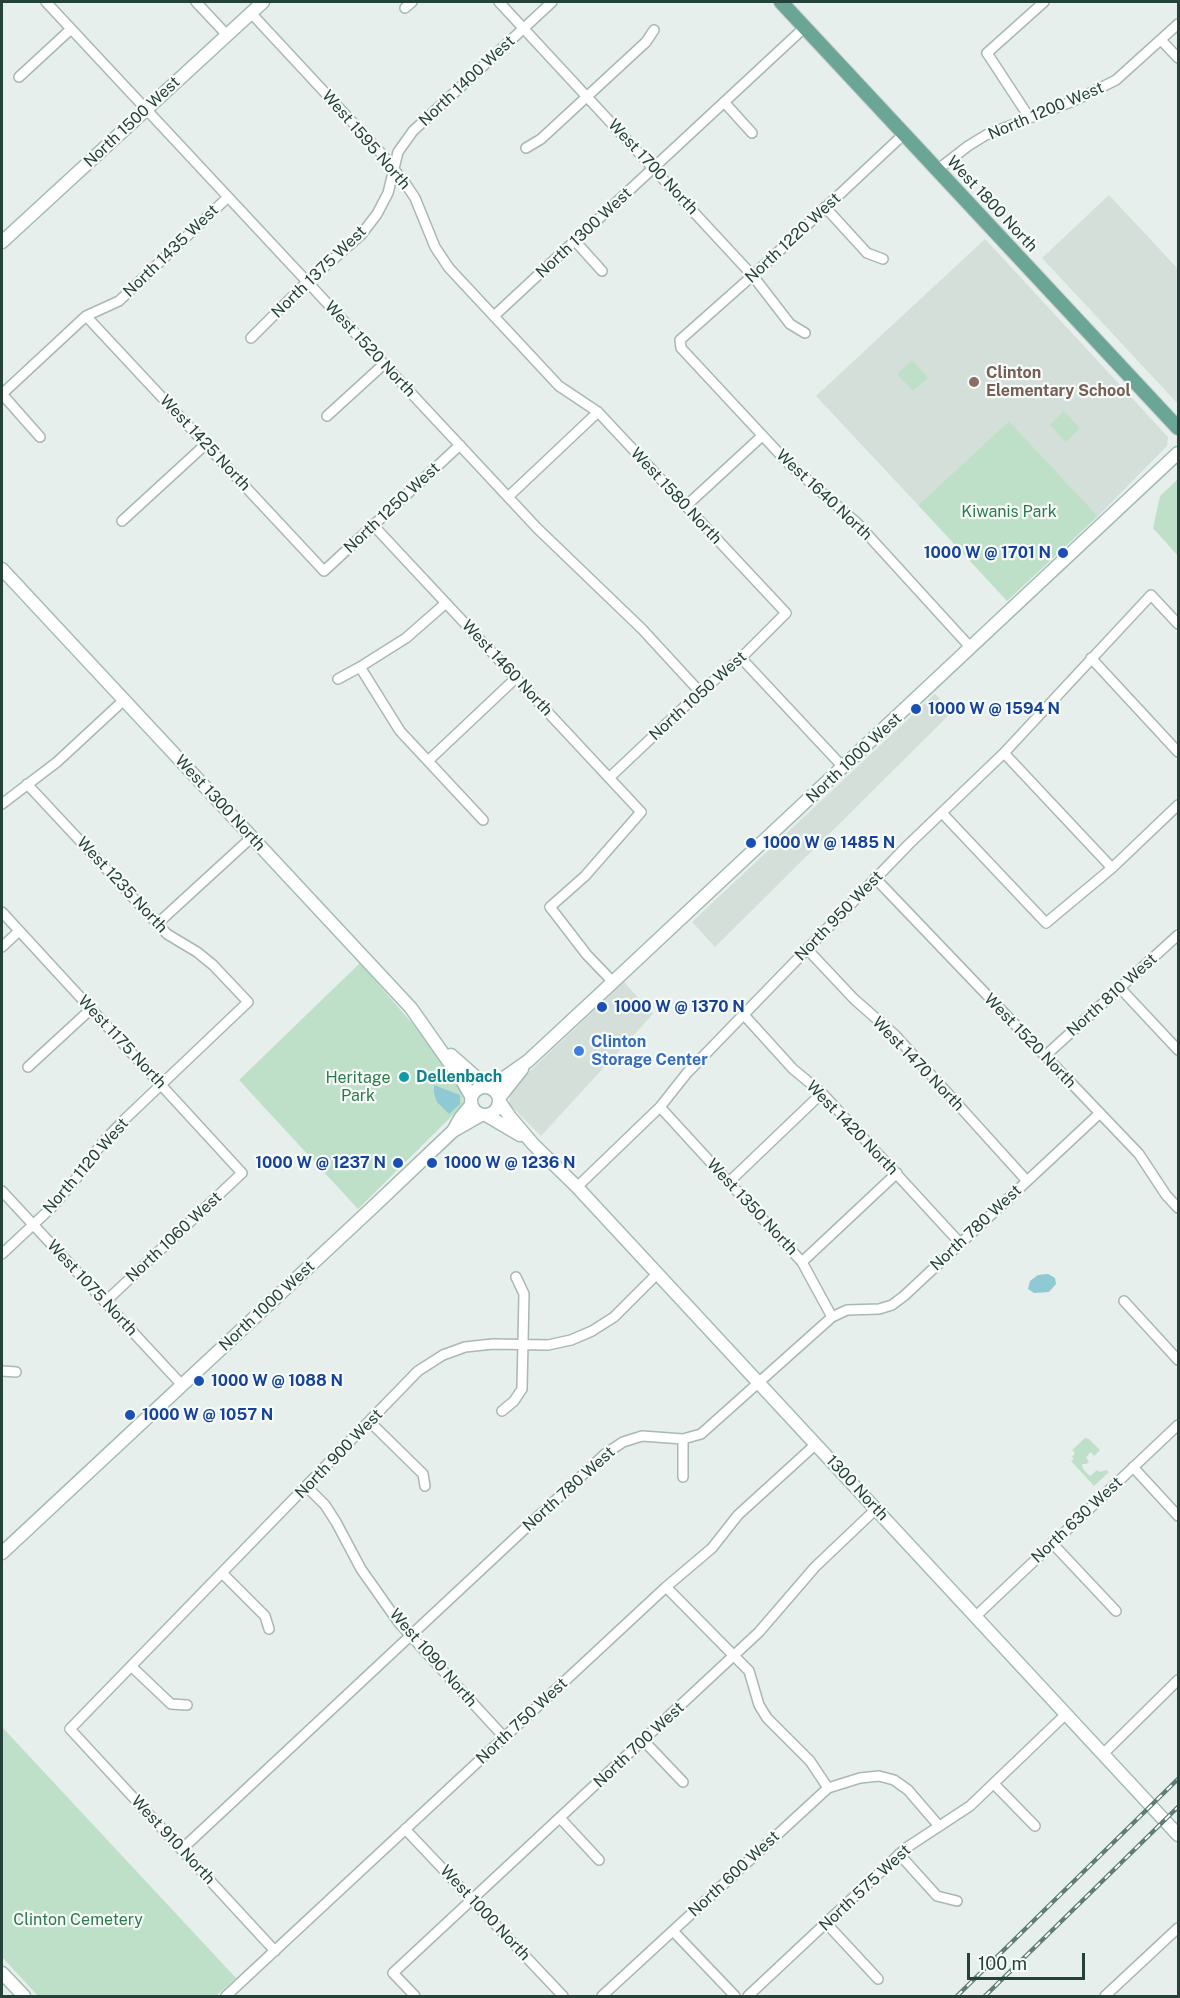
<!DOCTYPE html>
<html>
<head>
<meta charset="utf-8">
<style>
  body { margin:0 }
  #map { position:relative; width:1180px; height:1998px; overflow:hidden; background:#e6efeb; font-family:"Public Sans",sans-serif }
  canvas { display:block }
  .frame { position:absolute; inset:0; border:3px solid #24423a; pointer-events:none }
  .scale { position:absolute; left:967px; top:1953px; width:118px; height:27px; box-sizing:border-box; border:3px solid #24423a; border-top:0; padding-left:8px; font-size:18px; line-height:21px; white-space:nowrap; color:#24423a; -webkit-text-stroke:4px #f7fbf9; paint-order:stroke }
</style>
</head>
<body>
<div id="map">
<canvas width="1180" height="1998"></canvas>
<div class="frame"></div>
<div class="scale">100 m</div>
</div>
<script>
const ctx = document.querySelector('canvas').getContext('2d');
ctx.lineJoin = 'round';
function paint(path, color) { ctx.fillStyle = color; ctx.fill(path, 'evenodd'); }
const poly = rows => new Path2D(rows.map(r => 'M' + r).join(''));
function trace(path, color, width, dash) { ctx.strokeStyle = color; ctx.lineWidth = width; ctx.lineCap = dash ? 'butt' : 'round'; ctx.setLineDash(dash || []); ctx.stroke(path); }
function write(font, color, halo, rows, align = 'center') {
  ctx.font = font + ' "Public Sans",sans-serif'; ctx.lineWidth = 4.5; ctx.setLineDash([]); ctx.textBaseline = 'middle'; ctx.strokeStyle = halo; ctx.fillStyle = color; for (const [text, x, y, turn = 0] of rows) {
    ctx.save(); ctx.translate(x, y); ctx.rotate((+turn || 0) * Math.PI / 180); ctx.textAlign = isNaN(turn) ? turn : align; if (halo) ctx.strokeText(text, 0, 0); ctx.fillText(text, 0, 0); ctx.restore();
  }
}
paint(poly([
  [1109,195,1178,269,1178,404,1042,258],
  [985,239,1168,437,1167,446,1098,516,1009,421,918,505,816,396],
  [935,694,953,711,715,947,692,922],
  [624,982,653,1014,541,1136,509,1104,511,1089]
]), '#d4dfda');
paint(poly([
  [912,360,928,378,913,391,897,374],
  [1064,411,1080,428,1066,442,1050,425],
  [1009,421,1098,516,1007,601,918,505],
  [1178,479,1178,556,1153,528,1160,496],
  [360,963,431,1045,462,1085,463,1105,358,1209,239,1080],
  [1085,1438,1089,1439,1100,1450,1094,1456,1091,1452,1086,1457,1089,1462,1086,1464,1082,1464,1083,1469,1090,1476,1097,1470,1100,1472,1106,1470,1109,1472,1094,1486,1071,1461,1074,1459,1072,1457,1075,1453,1072,1450],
  [2,1727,236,1978,216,1996,38,1996,2,1957]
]), '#bfe0c8');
paint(poly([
  [434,1085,460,1095,460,1104,449,1114,437,1102,434,1093],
  [1048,1274,1055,1278,1056,1284,1049,1292,1034,1293,1028,1289,1030,1281,1038,1275]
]), '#8ec9d4');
const street = poly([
  [46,2,537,528,642,629,700,692],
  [196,2,227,35],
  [499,2,753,276,790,324,805,333],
  [405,8,412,2],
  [251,13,381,153,405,183,415,198,435,247,449,268,559,386,598,412,786,613,741,658,700,692,609,778],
  [1161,40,1178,58],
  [19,77,71,29],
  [724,102,752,133],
  [1029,117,987,53,1044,2],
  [904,134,760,269,680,340,681,348,789,464,857,523,971,648],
  [526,148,541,139,646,42,654,30],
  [937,170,968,146,986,135,1076,100,1116,80,1178,24],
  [825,207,867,253,883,259],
  [575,241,602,271],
  [86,316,324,571,460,445],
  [494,316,805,27],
  [251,338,307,282,361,235,377,214,388,193,398,152,413,131,552,2],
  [2,394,86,316,119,301,228,197],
  [2,394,40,437],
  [327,416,384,364],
  [508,497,598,412],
  [686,506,762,436],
  [122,521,206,444],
  [373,525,641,812,585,876,550,907,587,955,613,982],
  [741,658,843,767],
  [1091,658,1178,752],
  [360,667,400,731,483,820],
  [338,679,360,667,406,638,446,603],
  [1004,753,1112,868],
  [428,761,516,678],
  [2,804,57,762,124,700],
  [942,813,1046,923,1112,868,1178,805],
  [875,878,1139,1154,1166,1195,1178,1208],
  [2,912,242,1173,105,1302],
  [157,924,252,837],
  [2,947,19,931],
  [807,949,854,999,895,1035,1027,1181],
  [1120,988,1178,1050],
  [744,1015,793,1069,822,1093,960,1243],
  [1045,1056,1178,935],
  [28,1067,91,1009],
  [660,1107,802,1262,832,1317],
  [729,1182,822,1093],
  [577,1187,660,1107,687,1073,909,844,1004,753,1151,595,1178,624],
  [2,1191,182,1385],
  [2,1254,51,1208,75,1180,103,1142,125,1119,248,1002,213,965,197,952,167,934,27,784],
  [802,1262,897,1173],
  [1124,1301,1178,1360],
  [2,1371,16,1372],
  [502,1411,514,1401,522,1389,524,1294,516,1277],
  [370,1422,423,1474,425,1486],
  [683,1439,683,1477],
  [1133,1467,1178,1516],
  [307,1487,325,1505,336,1522,361,1569,399,1623,504,1737],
  [1052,1543,1116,1611],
  [222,1573,265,1616,269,1629],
  [666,1587,749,1671,759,1705,767,1718,810,1761,828,1788],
  [976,1616,1178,1425],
  [131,1666,171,1704,187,1705],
  [643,1740,683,1782],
  [1104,1753,1178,1680],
  [994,1784,1035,1826],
  [560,1818,599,1860],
  [405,1829,563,1996],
  [182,1849,605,1454,623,1442,642,1436,683,1439,701,1434,832,1317,847,1310,879,1309,892,1305,904,1296,1100,1113],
  [899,1854,937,1896,957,1901],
  [826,1923,878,1979],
  [673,1931,735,1996],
  [275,1951,70,1729,418,1371,443,1355,465,1347,493,1344,548,1345,571,1340,592,1331,614,1317,657,1274],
  [226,1996,666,1587,712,1548,738,1515,816,1444],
  [415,1996,393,1973,759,1632,815,1567,876,1509],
  [602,1996,828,1788,860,1778,879,1776,894,1780,908,1790,939,1826],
  [748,1996,906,1848,970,1806,1066,1714],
  [1105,1996,1178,1928]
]);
const secondary = poly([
  [2,242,263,2],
  [2,569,411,1008,463,1082,471,1096],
  [451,1055,486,1086],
  '471 1101a14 14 0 1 1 28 0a14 14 0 1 1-28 0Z',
  [491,1087,528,1061,613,982,1178,453],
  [499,1098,522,1069],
  [499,1101,510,1117,533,1144,577,1187,1178,1835],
  [486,1115,520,1135],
  [453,1131,481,1115],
  [2,1553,373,1207,453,1131,461,1117,471,1105],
  [2,1973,24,1996]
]);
const primary = poly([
  [781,2,1178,428]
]);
trace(street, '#a8b8b2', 12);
trace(secondary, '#a4bbb3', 15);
trace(primary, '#c2cac8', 16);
trace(street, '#fff', 9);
trace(secondary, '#fff', 12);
trace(primary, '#6aa596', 14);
const rail = poly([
  [957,1996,1178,1779],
  [985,1996,1178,1807]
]);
trace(rail, '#5f7d75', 4.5);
trace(rail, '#f7fbf9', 2, [7]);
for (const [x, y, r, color] of [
  [974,382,6,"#8d6e63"],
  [1063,553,6,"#1a4fb4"],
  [916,709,6,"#1a4fb4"],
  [751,843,6,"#1a4fb4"],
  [602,1007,6,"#1a4fb4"],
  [579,1051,6,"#3f7fe0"],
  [404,1077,6,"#0f9aa8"],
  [398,1163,6,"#1a4fb4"],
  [432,1163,6,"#1a4fb4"],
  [199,1381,6,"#1a4fb4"],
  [130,1415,6,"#1a4fb4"]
]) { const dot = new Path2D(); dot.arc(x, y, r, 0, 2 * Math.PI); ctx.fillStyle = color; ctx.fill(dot); trace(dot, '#f7fbf9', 2); }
write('16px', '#24423a', '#f7fbf9', [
  ["North 1400 West",467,81,-43],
  ["North 1200 West",1046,111,-23],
  ["North 1500 West",132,122,-43],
  ["West 1595 North",366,140,49],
  ["West 1700 North",653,167,47],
  ["West 1800 North",992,204,47],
  ["North 1300 West",584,233,-43],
  ["North 1220 West",793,238,-43],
  ["North 1435 West",171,251,-44],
  ["North 1375 West",319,272,-44],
  ["West 1520 North",370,349,47],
  ["West 1425 North",205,443,47],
  ["West 1640 North",824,495,43],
  ["West 1580 North",676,496,47],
  ["North 1250 West",392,508,-43],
  ["West 1460 North",507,668,47],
  ["North 1050 West",698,696,-42],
  ["North 1000 West",854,758,-43],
  ["West 1300 North",220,803,47],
  ["West 1235 North",122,885,47],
  ["North 950 West",839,916,-46],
  ["North 810 West",1112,995,-42],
  ["West 1520 North",1030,1041,46],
  ["West 1175 North",122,1042,47],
  ["West 1470 North",918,1064,46],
  ["West 1420 North",852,1128,46],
  ["North 1120 West",86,1166,-49],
  ["West 1350 North",752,1207,47],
  ["North 780 West",976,1228,-43],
  ["North 1060 West",174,1237,-43],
  ["West 1075 North",92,1288,47],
  ["North 1000 West",267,1306,-43],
  ["North 900 West",339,1454,-46],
  ["1300 North",857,1488,47],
  ["North 780 West",569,1489,-42],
  ["North 630 West",1077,1520,-43],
  ["West 1090 North",433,1658,49],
  ["North 750 West",522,1721,-43],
  ["North 700 West",639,1745,-43],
  ["West 910 North",173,1840,47],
  ["North 600 West",734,1874,-43],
  ["North 575 West",865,1888,-43],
  ["West 1000 North",485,1913,47]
]);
write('bold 16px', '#785e54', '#f7fbf9', [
  ["Clinton",986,373],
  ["Elementary School",986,391]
], 'left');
write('16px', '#2d7a4b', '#f7fbf9', [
  ["Kiwanis Park",1009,512],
  ["Heritage",358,1078],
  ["Park",358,1096],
  ["Clinton Cemetery",78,1920]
]);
write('bold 16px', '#164399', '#f7fbf9', [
  ["1000 W @ 1701 N",1051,553,"right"],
  ["1000 W @ 1594 N",928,709],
  ["1000 W @ 1485 N",763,843],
  ["1000 W @ 1370 N",614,1007],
  ["1000 W @ 1237 N",386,1163,"right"],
  ["1000 W @ 1236 N",444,1163],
  ["1000 W @ 1088 N",211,1381],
  ["1000 W @ 1057 N",142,1415]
], 'left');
write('bold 16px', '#366cbe', '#f7fbf9', [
  ["Clinton",591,1042],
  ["Storage Center",591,1060]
], 'left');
write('bold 16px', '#0d838f', '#f7fbf9', [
  ["Dellenbach",416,1077]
], 'left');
</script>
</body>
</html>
